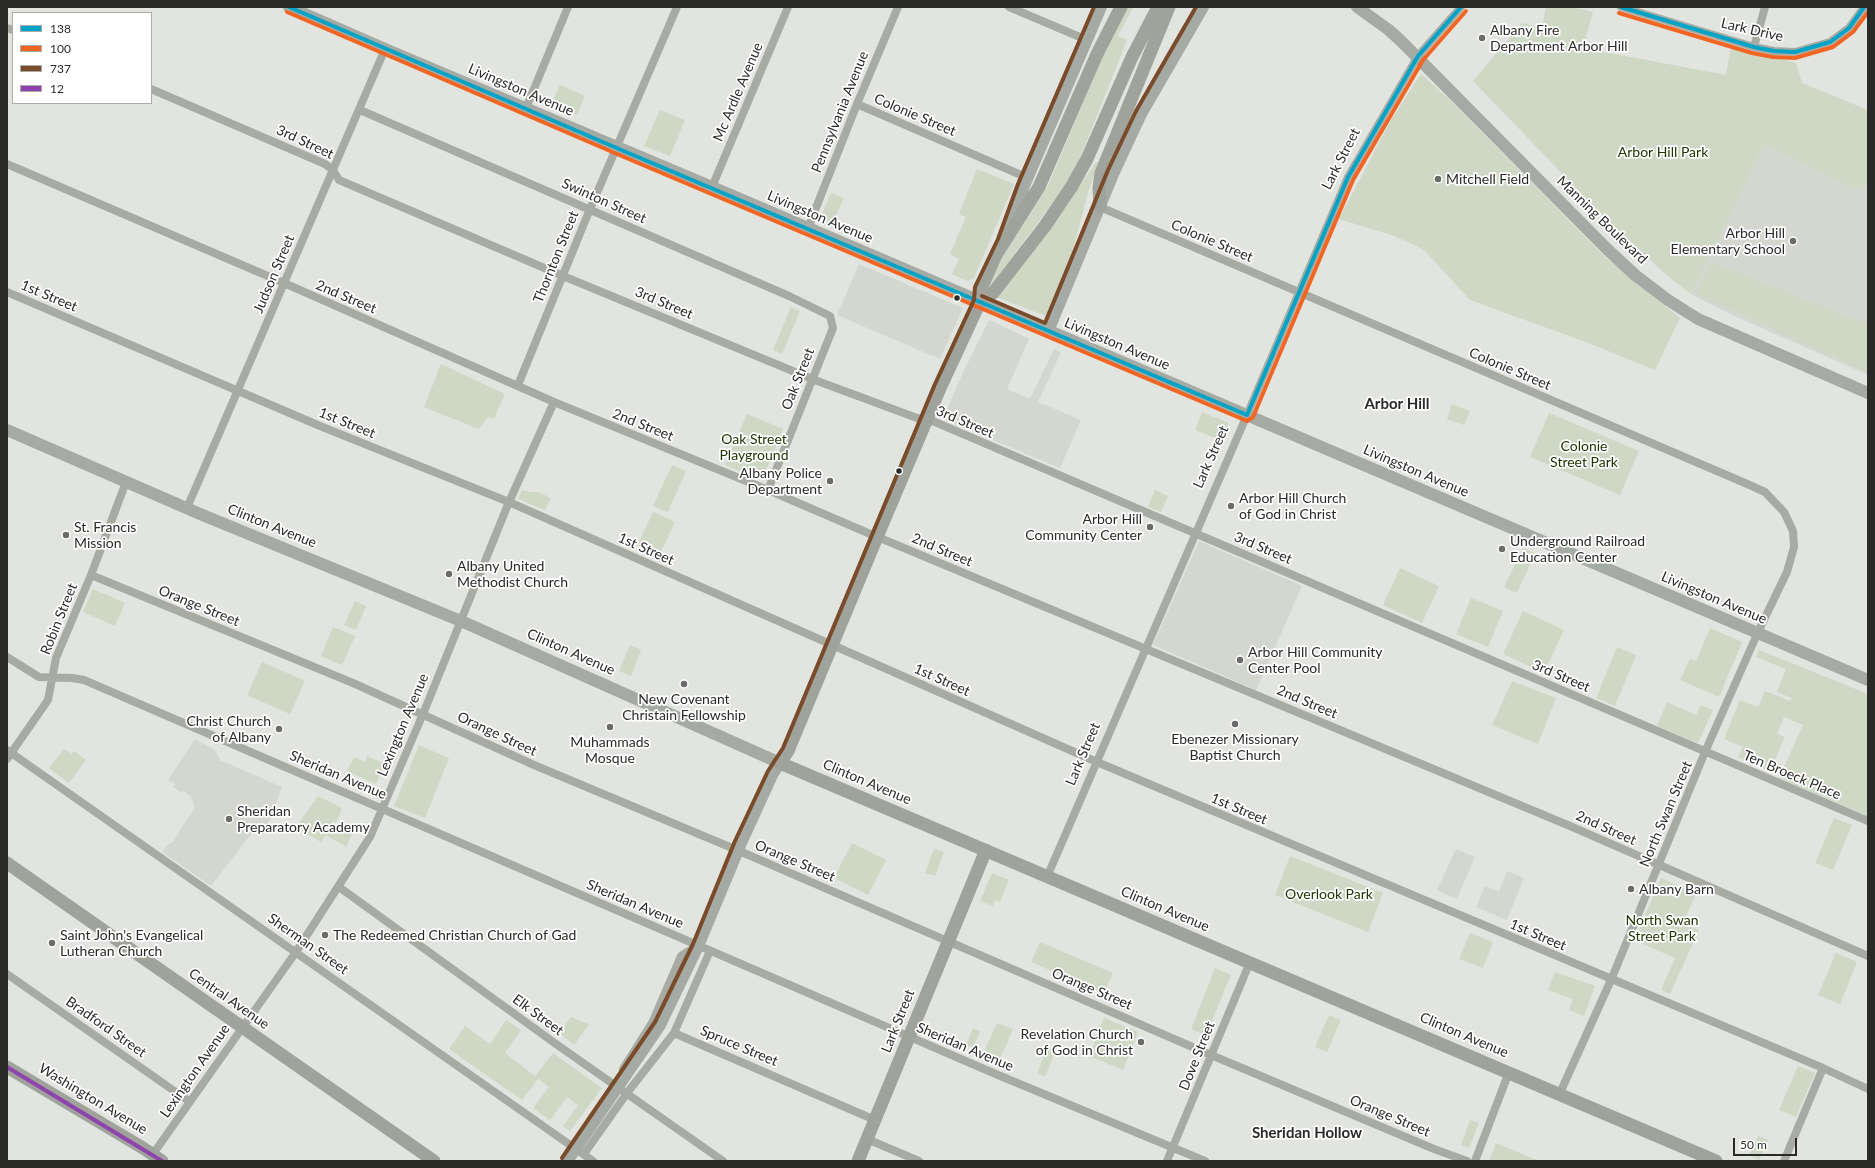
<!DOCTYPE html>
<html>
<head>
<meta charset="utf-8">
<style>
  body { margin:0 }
  #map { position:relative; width:1875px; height:1168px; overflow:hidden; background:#e2e4e0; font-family:Lato,sans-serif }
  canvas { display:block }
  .frame { position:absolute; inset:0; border:8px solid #2a2b29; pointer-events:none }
  .legend { position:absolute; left:12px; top:12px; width:140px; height:92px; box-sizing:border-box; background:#fff; border:1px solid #aaaaa9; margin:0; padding:5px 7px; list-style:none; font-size:12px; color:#2a2b29 }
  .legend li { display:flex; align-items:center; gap:8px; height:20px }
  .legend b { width:20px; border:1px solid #aaaaa9 }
  .scale { position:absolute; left:1733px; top:1138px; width:64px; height:18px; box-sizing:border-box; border:2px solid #2a2b29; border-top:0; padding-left:5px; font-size:12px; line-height:14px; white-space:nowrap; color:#2a2b29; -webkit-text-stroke:3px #fff; paint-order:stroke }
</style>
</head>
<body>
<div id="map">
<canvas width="1875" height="1168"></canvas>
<div class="frame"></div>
<ul class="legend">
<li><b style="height:5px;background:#02a3c6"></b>138</li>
<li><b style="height:5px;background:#f26522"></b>100</li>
<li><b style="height:5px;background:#7a4b2a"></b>737</li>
<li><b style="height:5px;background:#8e44ad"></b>12</li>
</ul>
<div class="scale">50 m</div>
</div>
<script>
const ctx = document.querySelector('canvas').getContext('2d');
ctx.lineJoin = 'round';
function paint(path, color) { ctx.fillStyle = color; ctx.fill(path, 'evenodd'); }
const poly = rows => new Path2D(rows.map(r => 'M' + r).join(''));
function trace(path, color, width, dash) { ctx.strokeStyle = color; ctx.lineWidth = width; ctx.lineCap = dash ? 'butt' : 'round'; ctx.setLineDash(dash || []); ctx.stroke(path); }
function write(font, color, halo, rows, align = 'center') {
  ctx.font = font + ' Lato,sans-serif'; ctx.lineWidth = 3.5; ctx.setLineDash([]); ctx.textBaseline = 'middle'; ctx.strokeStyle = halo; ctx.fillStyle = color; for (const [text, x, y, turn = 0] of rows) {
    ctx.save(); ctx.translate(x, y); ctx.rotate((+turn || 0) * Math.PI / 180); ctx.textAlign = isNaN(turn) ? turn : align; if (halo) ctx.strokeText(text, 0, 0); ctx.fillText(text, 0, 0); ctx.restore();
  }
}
paint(poly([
  [1764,145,1854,188,1868,184,1868,375,1728,313,1691,294],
  [859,264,963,308,940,359,837,315],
  [989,320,1029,339,1007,389,1030,399,1054,349,1061,352,1038,402,1081,420,1060,468,943,419,959,381],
  [1199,541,1302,586,1256,690,1153,645],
  [195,739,215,750,220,760,282,787,264,835,254,830,211,886,162,852,168,844,172,843,195,807,191,796,183,791,182,793,173,787,175,784,168,780],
  [1456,849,1475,857,1457,899,1437,890],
  [1507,871,1524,878,1507,920,1476,907,1485,886,1499,892]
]), '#d3d7cf');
paint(poly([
  [1127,7,1133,7,1118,36,1127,40,1077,165,1064,188,988,289,1000,261,1049,184,1108,43],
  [1546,7,1573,7,1593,12,1583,48,1726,75,1731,46,1796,63,1802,83,1868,110,1868,184,1854,188,1764,145,1691,294,1665,274,1600,213,1473,81,1522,23,1542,28],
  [1421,74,1454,104,1606,258,1680,318,1655,370,1591,344,1470,300,1424,250,1395,236,1339,219,1391,120],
  [560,85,585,96,577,115,551,104],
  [660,110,685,120,670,156,644,146],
  [1096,162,1099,163,1089,189,1072,253,1046,316,996,297,1058,218],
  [977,169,1014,184,974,278,967,281,952,274,959,259,950,254,966,217,959,214],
  [831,193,844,198,832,224,820,218],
  [1711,262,1868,325,1868,372,1696,293],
  [791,307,800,311,782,354,773,350],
  [441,364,505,394,494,418,488,417,479,429,424,407],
  [1452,404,1470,411,1464,425,1447,419],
  [1202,412,1229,423,1222,441,1195,430],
  [1549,413,1639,451,1620,495,1530,457],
  [747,414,783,429,762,480,725,465],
  [672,465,686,471,668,512,653,506],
  [522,490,530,492,539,492,551,498,545,510,518,499],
  [1155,490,1168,496,1161,512,1148,507],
  [653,512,675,522,659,556,637,546],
  [1523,548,1535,553,1517,593,1504,587],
  [1400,568,1439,586,1422,623,1383,605],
  [93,589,125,603,115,626,83,612],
  [1471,598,1503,611,1488,647,1456,634],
  [355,601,366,606,356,630,344,625],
  [1523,611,1564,630,1544,673,1503,654],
  [333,627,355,636,342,665,321,656],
  [1710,628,1742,642,1719,697,1680,680,1690,659,1696,661],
  [630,645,641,650,631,676,619,671],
  [1617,647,1636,655,1615,706,1596,698],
  [1759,650,1868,694,1868,816,1779,778,1803,725,1784,717,1777,734,1785,737,1770,771,1738,757,1743,747,1724,739,1740,700,1758,707,1765,691,1790,701,1792,698,1777,692,1786,669,1756,657],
  [262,662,305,681,290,714,247,695],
  [1512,681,1556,698,1538,744,1492,725],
  [1667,702,1696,715,1701,705,1713,710,1698,743,1657,726],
  [419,745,449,758,425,818,394,806],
  [64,749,72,754,74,751,86,760,69,783,49,768],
  [367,756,385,764,376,784,347,771,354,757,365,762],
  [318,796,342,808,336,823,333,821,332,823,353,832,346,847,326,835,321,842,299,829,301,825,299,823],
  [1834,818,1852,825,1833,870,1815,863],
  [852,843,886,860,868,895,834,878],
  [934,849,944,852,935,876,925,873],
  [1290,856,1383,893,1368,932,1275,895],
  [992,873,1009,880,1000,902,995,900,993,906,980,901],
  [1661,878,1696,894,1683,923,1699,930,1670,994,1661,990,1675,958,1634,940],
  [1470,933,1493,942,1483,968,1459,959],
  [1040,942,1113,973,1104,993,1031,962],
  [1836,953,1857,962,1840,1004,1818,995],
  [1215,968,1231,975,1206,1035,1191,1029],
  [1555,972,1595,986,1584,1016,1569,1010,1573,999,1548,990],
  [1329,1015,1341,1020,1327,1052,1315,1047],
  [571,1017,589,1024,574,1045,559,1033],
  [1104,1018,1138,1032,1123,1070,1089,1056],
  [506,1020,521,1030,505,1053,535,1076,553,1053,602,1088,570,1131,563,1126,578,1105,567,1097,550,1120,533,1108,549,1087,538,1079,522,1100,449,1049,465,1026,490,1044],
  [997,1023,1013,1029,999,1061,983,1054],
  [973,1028,980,1031,973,1048,966,1045],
  [1048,1046,1056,1049,1045,1077,1037,1073],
  [1798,1066,1815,1073,1796,1117,1779,1110],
  [1470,1120,1479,1123,1469,1148,1461,1145],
  [1758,1136,1768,1140,1759,1160,1749,1155],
  [1496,1143,1539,1161,1489,1161]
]), '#ced8c4');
trace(poly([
  [1009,7,1087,40],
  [1621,7,1754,47,1774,51,1795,52,1830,42,1849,28,1864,7],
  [7,28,13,30],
  [1754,47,1765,7],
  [151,89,325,164,333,170,339,180,563,276,812,379,917,418,935,422,1868,821],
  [857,104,1028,178],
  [526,108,568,7],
  [360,110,789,296,830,316,833,328,768,490],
  [7,164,284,283,554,402,768,490,868,533,1570,826,1868,956],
  [712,187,788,7],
  [1100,207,1745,483,1765,492,1784,512,1793,531,1794,547,1787,572,1758,632,1705,752,1611,980,1560,1093],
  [808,228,857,104,898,7],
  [7,292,320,426,509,502,1097,762,1823,1068,1868,1089],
  [518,385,590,209,677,7],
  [187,508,385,49],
  [91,575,353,683,534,765,737,850,1211,1055,1434,1149,1467,1161],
  [7,657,39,677,72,678,84,680,998,1075,1205,1161],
  [7,750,593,1161],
  [7,759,48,700,56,658,91,575,126,482],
  [1047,877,1247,415,1348,177,1418,56,1461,7],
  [339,887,556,1044,723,1161],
  [7,974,190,1102],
  [674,1033,875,1120],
  [623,1069,652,1023,681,956,697,946],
  [867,1139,919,1161],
  [153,1154,296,952,370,837,423,714,509,502,554,402],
  [584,1154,627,1093,674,1033,710,951],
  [1167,1161,1250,962],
  [1475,1161,1509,1072],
  [1784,1161,1823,1068]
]), '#a7aba4', 8);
trace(poly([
  [289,7,385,49,712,187,1868,680],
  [1357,7,1389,30,1401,41,1607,249,1635,275,1668,300,1698,319,1868,393],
  [1008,229,1024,186,1101,7],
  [1048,331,1114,172,1141,114,1203,7],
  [7,430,200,514,461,621,780,763,773,773,741,843,698,946,660,1025,567,1161]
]), '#a6aaa4', 12);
trace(poly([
  [1121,7,1097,54,1039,187,996,255,981,289,980,302,941,386,877,537,788,751,780,763,1716,1161],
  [1100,207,1099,188,1101,173,1169,7],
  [980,302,993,293,1045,226,1072,186,1087,159,1132,57,1158,7],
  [7,863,434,1161],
  [7,1067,143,1148,162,1161],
  [858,1161,986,850]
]), '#a0a39c', 13);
trace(poly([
  [289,7,626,152,1247,415,1348,177,1418,56,1461,7],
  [1621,7,1754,47,1774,51,1795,52,1830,42,1849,28,1864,7]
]), '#02a3c6', 4);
trace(poly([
  [287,12,624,157,1247,421,1253,417,1353,180,1423,60,1466,11],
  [1619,13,1752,53,1773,57,1795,58,1833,47,1853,32,1868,12]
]), '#f26522', 4);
trace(poly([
  [982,296,1045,323,1108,170,1136,111,1196,7],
  [562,1158,655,1022,693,944,735,841,768,771,783,748,935,384,974,300,975,287,998,239,1018,184,1094,7]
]), '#7a4b2a', 4);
trace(poly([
  [7,1067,162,1161]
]), '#8e44ad', 4);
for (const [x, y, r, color] of [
  [1482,38,4,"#6a6c69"],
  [1438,179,4,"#6a6c69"],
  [1793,241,4,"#6a6c69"],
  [957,298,3.5,"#2a2b29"],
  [899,471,3.5,"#2a2b29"],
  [830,481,4,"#6a6c69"],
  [1231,506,4,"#6a6c69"],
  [1150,527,4,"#6a6c69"],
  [66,535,4,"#6a6c69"],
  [1502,549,4,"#6a6c69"],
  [449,574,4,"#6a6c69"],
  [1240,660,4,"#6a6c69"],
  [684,684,4,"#6a6c69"],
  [1235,724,4,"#6a6c69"],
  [610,727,4,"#6a6c69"],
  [279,729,4,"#6a6c69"],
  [229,819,4,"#6a6c69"],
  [1631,889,4,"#6a6c69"],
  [325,935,4,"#6a6c69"],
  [52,943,4,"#6a6c69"],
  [1141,1042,4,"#6a6c69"]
]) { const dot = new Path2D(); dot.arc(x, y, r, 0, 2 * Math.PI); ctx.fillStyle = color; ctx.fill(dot); trace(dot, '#fff', 1.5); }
write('14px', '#2a2b29', '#fff', [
  ["Albany Fire",1490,30],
  ["Department Arbor Hill",1490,46],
  ["Mitchell Field",1446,179],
  ["Arbor Hill",1785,233,"right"],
  ["Elementary School",1785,249,"right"],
  ["Albany Police",822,473,"right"],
  ["Department",822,489,"right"],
  ["Arbor Hill Church",1239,498],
  ["of God in Christ",1239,514],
  ["Arbor Hill",1142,519,"right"],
  ["Community Center",1142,535,"right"],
  ["St. Francis",74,527],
  ["Mission",74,543],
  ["Underground Railroad",1510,541],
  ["Education Center",1510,557],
  ["Albany United",457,566],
  ["Methodist Church",457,582],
  ["Arbor Hill Community",1248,652],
  ["Center Pool",1248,668],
  ["New Covenant",684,699,"center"],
  ["Christain Fellowship",684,715,"center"],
  ["Christ Church",271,721,"right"],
  ["of Albany",271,737,"right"],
  ["Ebenezer Missionary",1235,739,"center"],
  ["Baptist Church",1235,755,"center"],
  ["Muhammads",610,742,"center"],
  ["Mosque",610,758,"center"],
  ["Sheridan",237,811],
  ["Preparatory Academy",237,827],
  ["Albany Barn",1639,889],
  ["Saint John's Evangelical",60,935],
  ["Lutheran Church",60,951],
  ["The Redeemed Christian Church of Gad",333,935],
  ["Revelation Church",1133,1034,"right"],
  ["of God in Christ",1133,1050,"right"]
], 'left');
write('14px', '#2a2b29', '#fff', [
  ["Lark Drive",1752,30,13],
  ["Livingston Avenue",521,90,23],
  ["Mc Ardle Avenue",738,92,-67],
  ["Pennsylvania Avenue",840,112,-68],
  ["Colonie Street",915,115,23],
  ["3rd Street",305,142,25],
  ["Lark Street",1341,159,-63],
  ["Swinton Street",604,201,24],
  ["Livingston Avenue",820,217,23],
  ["Manning Boulevard",1602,220,44],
  ["Colonie Street",1212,241,23],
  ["Thornton Street",556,257,-68],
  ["Judson Street",274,274,-67],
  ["1st Street",49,296,23],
  ["2nd Street",346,297,23],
  ["3rd Street",664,303,23],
  ["Livingston Avenue",1117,344,23],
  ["Colonie Street",1510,369,23],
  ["Oak Street",798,379,-68],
  ["3rd Street",965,422,23],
  ["1st Street",347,423,22],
  ["2nd Street",643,425,22],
  ["Lark Street",1211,457,-66],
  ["Livingston Avenue",1416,471,23],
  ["Clinton Avenue",272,526,22],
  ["3rd Street",1263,548,23],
  ["1st Street",646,549,24],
  ["2nd Street",942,550,23],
  ["Livingston Avenue",1714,598,23],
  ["Orange Street",199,606,22],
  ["Robin Street",59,619,-68],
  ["Clinton Avenue",571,652,24],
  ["3rd Street",1561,676,23],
  ["1st Street",942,680,24],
  ["2nd Street",1307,702,23],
  ["Lexington Avenue",403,725,-67],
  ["Orange Street",497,734,25],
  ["Lark Street",1083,754,-67],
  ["Sheridan Avenue",338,775,23],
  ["Ten Broeck Place",1792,775,23],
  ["Clinton Avenue",867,782,23],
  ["1st Street",1239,809,23],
  ["North Swan Street",1666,814,-67],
  ["2nd Street",1606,828,24],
  ["Orange Street",795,861,23],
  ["Sheridan Avenue",635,904,23],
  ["Clinton Avenue",1165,909,23],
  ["1st Street",1538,935,23],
  ["Sherman Street",308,944,35],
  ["Orange Street",1092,989,23],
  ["Central Avenue",229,999,35],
  ["Elk Street",538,1015,36],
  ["Lark Street",898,1021,-68],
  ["Bradford Street",106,1027,35],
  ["Clinton Avenue",1464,1035,23],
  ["Spruce Street",739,1046,23],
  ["Sheridan Avenue",965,1047,23],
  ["Dove Street",1197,1056,-68],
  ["Lexington Avenue",195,1071,-55],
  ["Washington Avenue",93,1099,31],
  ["Orange Street",1390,1116,23]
]);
write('14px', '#213603', '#fff', [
  ["Arbor Hill Park",1663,152],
  ["Oak Street",754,439],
  ["Playground",754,455],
  ["Colonie",1584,446],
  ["Street Park",1584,462],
  ["Overlook Park",1329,894],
  ["North Swan",1662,920],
  ["Street Park",1662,936]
]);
write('bold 15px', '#2a2b29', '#fff', [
  ["Arbor Hill",1397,404],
  ["Sheridan Hollow",1307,1133]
]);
</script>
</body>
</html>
